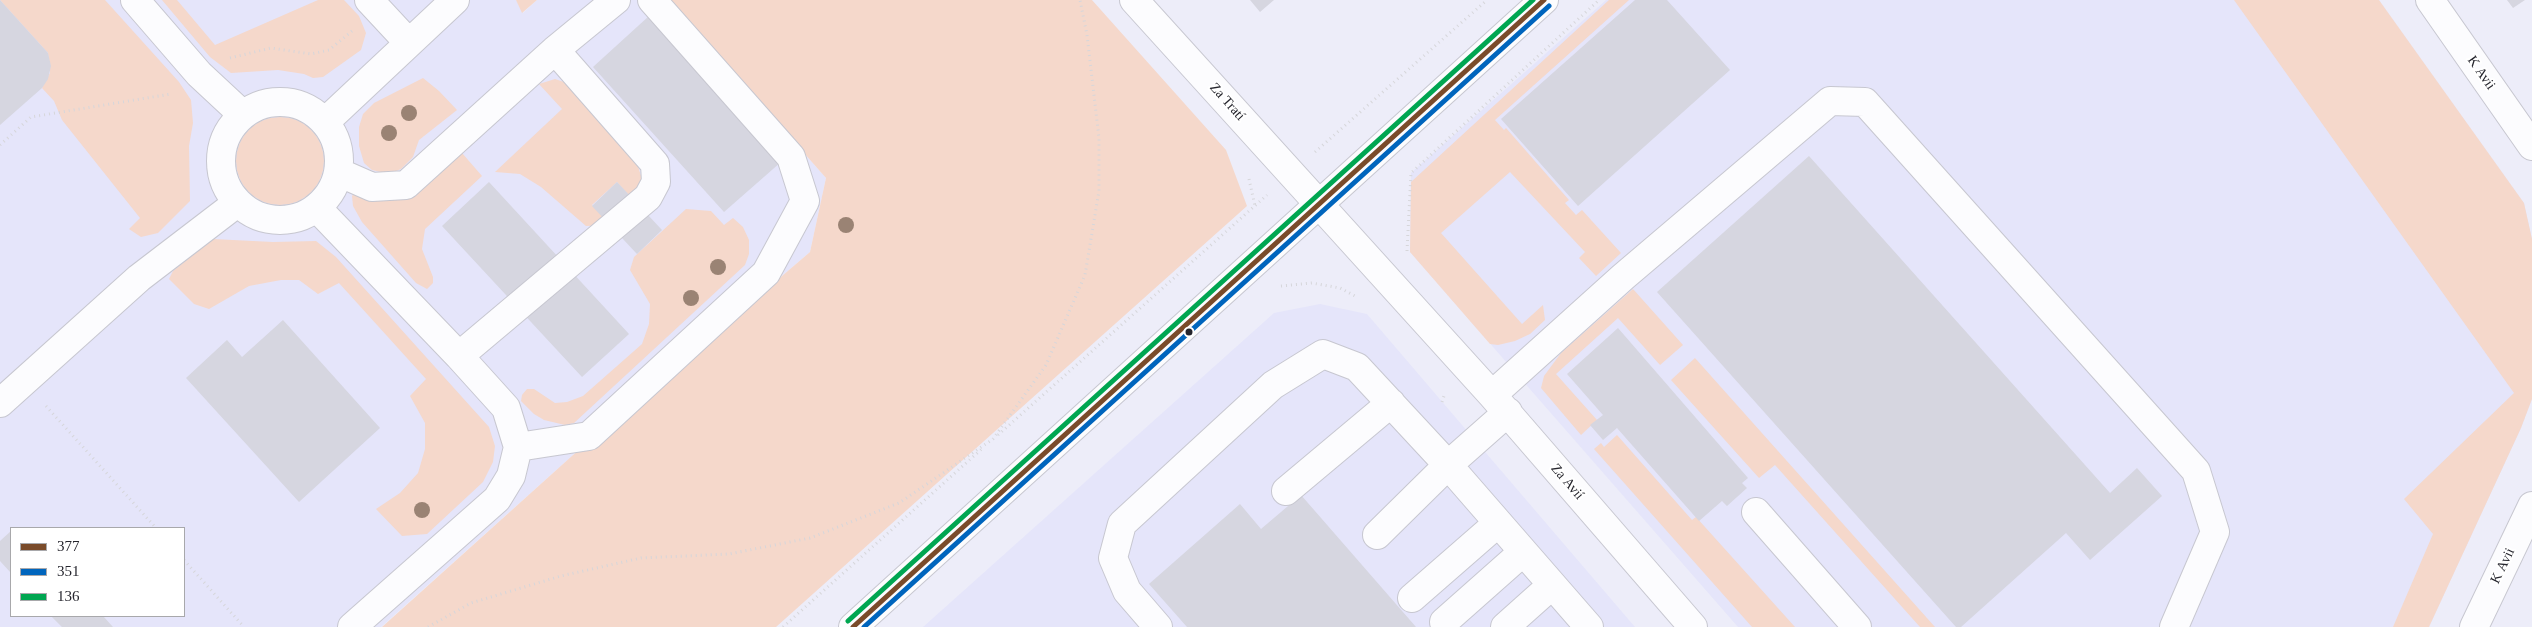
<!DOCTYPE html>
<html>
<head>
<meta charset="utf-8">
<style>
  body { margin:0 }
  #map { position:relative; width:2532px; height:627px; overflow:hidden; background:#ededf9; font-family:"Times New Roman",serif }
  canvas { display:block }
  .legend { position:absolute; left:10px; top:527px; width:175px; height:90px; box-sizing:border-box; background:#fff; border:1px solid #a8a8ab; margin:0; padding:6px 9px; list-style:none; font-size:15px; color:#25252d }
  .legend li { display:flex; align-items:center; gap:10px; height:25px }
  .legend b { width:25px; border:1px solid #a8a8ab }
</style>
</head>
<body>
<div id="map">
<canvas width="2532" height="627"></canvas>
<ul class="legend">
<li><b style="height:6px;background:#7a4b2a"></b>377</li>
<li><b style="height:6px;background:#0065bd"></b>351</li>
<li><b style="height:6px;background:#00a651"></b>136</li>
</ul>
</div>
<script>
const ctx = document.querySelector('canvas').getContext('2d');
ctx.lineJoin = 'round';
function paint(path, color) { ctx.fillStyle = color; ctx.fill(path, 'evenodd'); }
const poly = rows => new Path2D(rows.map(r => 'M' + r).join(''));
function trace(path, color, width, dash) { ctx.strokeStyle = color; ctx.lineWidth = width; ctx.lineCap = dash ? 'butt' : 'round'; ctx.setLineDash(dash || []); ctx.stroke(path); }
function write(font, color, halo, rows, align = 'center') {
  ctx.font = font + ' "Times New Roman",serif'; ctx.lineWidth = 4; ctx.setLineDash([]); ctx.textBaseline = 'middle'; ctx.strokeStyle = halo; ctx.fillStyle = color; for (const [text, x, y, turn = 0] of rows) {
    ctx.save(); ctx.translate(x, y); ctx.rotate((+turn || 0) * Math.PI / 180); ctx.textAlign = isNaN(turn) ? turn : align; if (halo) ctx.strokeText(text, 0, 0); ctx.fillText(text, 0, 0); ctx.restore();
  }
}
paint(poly([
  [0,0,516,0,523,13,537,0,669,0,826,178,810,252,573,455,381,627,0,627],
  [11,528,184,528,184,616,11,616],
  [1606,0,2379,0,2524,203,2532,239,2532,399,2521,428,2429,627,1738,627,1410,252,1411,173],
  [1320,304,1367,314,1635,627,923,627,1274,313]
]), '#e5e5fa');
paint(poly([
  [0,0,105,0,179,82,191,100,193,123,189,146,190,201,158,233,141,237,129,229,140,218,62,120,54,101,42,88,50,73,48,53],
  [162,0,177,0,215,45,318,0,344,0,359,16,366,33,361,50,323,77,313,78,304,74,278,70,231,73,210,57],
  [516,0,537,0,522,13],
  [669,0,1092,0,1226,150,1247,206,776,627,382,627,573,455,810,252,826,178],
  [1609,0,1629,0,1495,120,1504,130,1506,128,1569,200,1565,203,1576,215,1582,210,1621,253,1596,276,1579,258,1585,252,1510,172,1441,233,1522,324,1543,305,1545,320,1530,334,1515,341,1498,345,1490,344,1410,252,1411,182],
  [2234,0,2379,0,2524,203,2532,239,2532,399,2521,428,2429,627,2393,627,2433,534,2404,499,2514,393],
  [423,78,439,91,457,110,419,140,413,157,401,169,389,174,372,170,364,163,359,146,359,127,363,114,374,103],
  [555,79,567,83,635,157,642,179,636,203,617,182,592,205,611,225,586,226,541,187,520,174,495,172,562,109,539,84],
  '236 161a44 44 0 1 1 88 0a44 44 0 1 1-88 0Z',
  [462,153,482,176,425,229,422,249,433,277,433,283,427,289,416,283,362,222,353,206,352,196,355,192,383,200,398,199,419,191],
  [686,209,711,211,724,225,733,218,743,227,749,240,749,254,745,265,574,423,565,425,544,420,534,414,521,401,522,395,527,389,534,389,555,403,567,402,583,396,642,344,649,324,650,304,630,270,634,257],
  [213,239,273,242,316,241,336,257,489,427,495,446,493,462,483,482,427,534,402,536,376,509,400,493,418,473,425,449,425,423,410,396,426,379,339,283,318,294,299,280,281,280,249,286,209,309,194,304,169,279,173,271],
  [1633,289,1683,345,1660,365,1618,318,1556,374,1597,420,1581,435,1541,388,1544,376,1561,353],
  [1695,358,1935,627,1920,627,1775,465,1759,478,1671,380],
  [1617,435,1692,520,1696,517,1795,627,1752,627,1594,449,1601,443,1604,447]
]), '#f5d8cb');
paint(poly([
  [0,0,48,53,51,66,48,79,42,88,0,125],
  [1250,0,1274,0,1260,12],
  [1635,0,1667,0,1730,70,1578,206,1501,119],
  [2507,0,2525,0,2513,8],
  [649,16,781,162,724,212,593,67],
  [1809,156,2110,493,2137,468,2162,496,2090,560,2066,533,1961,627,1956,627,1657,292],
  [489,182,629,334,582,377,442,226],
  [617,182,662,230,637,254,592,206],
  [283,320,380,428,299,502,186,378,227,340,242,357],
  [1618,328,1748,478,1742,483,1747,488,1727,506,1722,501,1699,521,1617,428,1603,440,1590,425,1603,415,1567,374],
  [1301,495,1416,627,1187,627,1149,584,1240,504,1261,529],
  [11,531,11,573,0,561,0,541],
  [51,616,103,616,113,627,62,627]
]), '#d6d6e0');
const minor = poly([
  [135,0,199,74,242,114],
  [369,0,409,43],
  [1134,0,1492,395,1693,627],
  [2430,0,2532,146],
  '221 161a59 59 0 1 1 118 0a59 59 0 1 1-118 0Z',
  [325,122,455,0],
  [338,172,372,187,406,185,555,50,616,0],
  [317,208,459,356,506,408,518,447,511,476,497,499,352,627],
  [459,356,648,197,656,182,655,164,555,50],
  [1492,395,1623,277,1830,101,1865,102,2196,471,2215,532,2174,627],
  [0,403,139,278,237,203],
  [518,447,589,436,766,273,805,201,791,157,652,0],
  [1286,491,1391,403],
  [1756,512,1857,627],
  [1377,535,1448,465,1508,412],
  [1412,598,1498,523],
  [1444,622,1523,552],
  [853,627,1544,0],
  [1158,627,1127,591,1113,558,1122,524,1273,385,1323,354,1357,367,1448,465,1589,627],
  [1505,627,1552,585],
  [2474,627,2532,506]
]);
trace(minor, '#c7c7d0', 30);
trace(poly([
  [230,58,271,48,311,54,329,50,352,31],
  [0,145,31,117,171,94],
  [1315,152,1487,0],
  [1249,179,1255,206],
  [1407,251,1411,173,1599,0],
  [1281,286,1312,283,1340,288,1355,296],
  [1442,402,1445,393],
  [46,406,156,528],
  [998,435,1267,195],
  [184,560,244,627],
  [428,627,471,603,561,576,641,558,729,554,810,538,899,503,993,439,1046,365,1085,275,1099,191,1099,138,1087,35,1080,0],
  [783,627,984,447]
]), '#d6d6da', 3, [1, 4]);
trace(minor, '#fcfcfe', 28);
trace(poly([
  [853,627,1544,0]
]), '#7a4b2a', 5);
trace(poly([
  [864,627,1549,6]
]), '#0065bd', 5);
trace(poly([
  [848,621,1533,0]
]), '#00a651', 5);
ctx.fillStyle = '#9a8374';
for (const [x, y] of [
  [409,113],
  [389,133],
  [846,225],
  [718,267],
  [691,298],
  [422,510]
]) { ctx.beginPath(); ctx.arc(x, y, 8, 0, 2 * Math.PI); ctx.fill(); }
for (const [x, y, r, color] of [
  [1189,332,4.5,"#25252d"]
]) { const dot = new Path2D(); dot.arc(x, y, r, 0, 2 * Math.PI); ctx.fillStyle = color; ctx.fill(dot); trace(dot, '#fff', 2); }
write('14px', '#25252d', '#fff', [
  ["K Avii",2481,73,55],
  ["Za Tratí",1227,102,48],
  ["Za Avií",1567,482,49],
  ["K Avii",2503,566,-64]
]);
</script>
</body>
</html>
